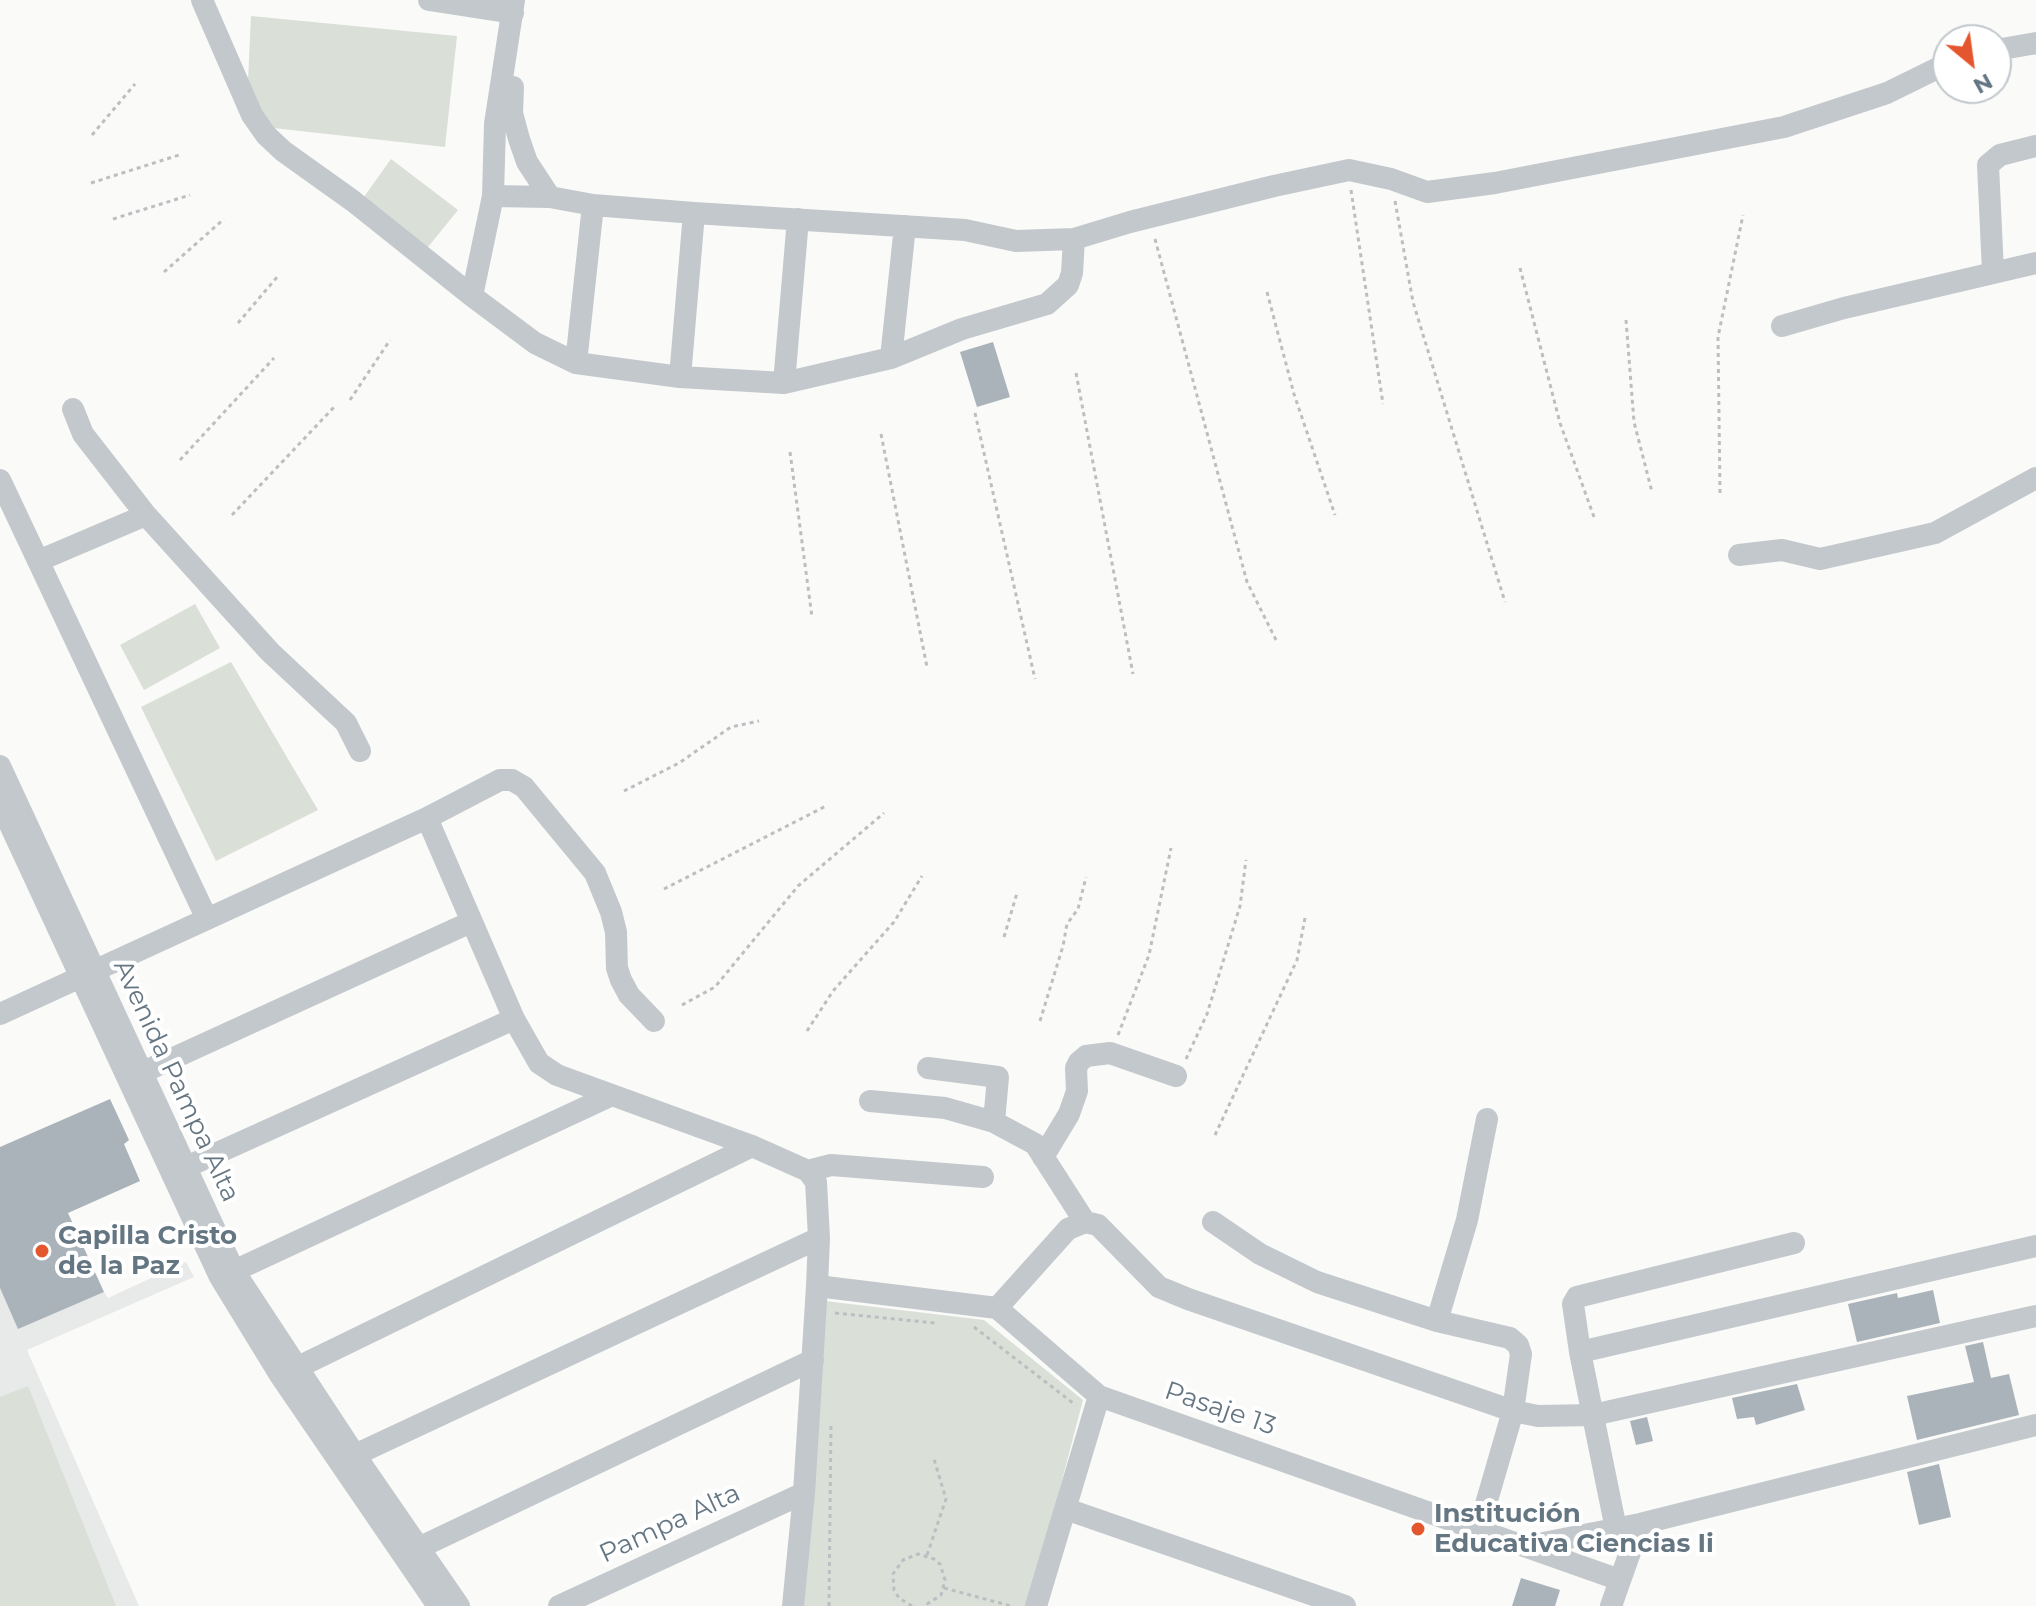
<!DOCTYPE html>
<html>
<head>
<meta charset="utf-8">
<style>
  body { margin:0 }
  #map { position:relative; width:2036px; height:1606px; overflow:hidden; background:#fafaf8; font-family:Montserrat,sans-serif }
  canvas { display:block }
  .north { position:absolute; left:1932px; top:24px; width:80px; height:80px; box-sizing:border-box; background:#fff; border:2px solid #c1c8cd; border-radius:50%; rotate:151deg; font-size:22px; font-weight:700; line-height:32px; text-align:center; color:#657683 }
  .north::after { content:''; display:block; margin:auto; width:28px; height:36px; background:#e4572e; clip-path:polygon(50% 0,100% 100%,50% 72%,0 100%) }
</style>
</head>
<body>
<div id="map">
<canvas width="2036" height="1606"></canvas>
<div class="north">N</div>
</div>
<script>
const ctx = document.querySelector('canvas').getContext('2d');
ctx.lineJoin = 'round';
function paint(path, color) { ctx.fillStyle = color; ctx.fill(path, 'evenodd'); }
const poly = rows => new Path2D(rows.map(r => 'M' + r).join(''));
function trace(path, color, width, dash) { ctx.strokeStyle = color; ctx.lineWidth = width; ctx.lineCap = dash ? 'butt' : 'round'; ctx.setLineDash(dash || []); ctx.stroke(path); }
function write(font, color, halo, rows, align = 'center') {
  ctx.font = font + ' Montserrat,sans-serif'; ctx.lineWidth = 8; ctx.setLineDash([]); ctx.textBaseline = 'middle'; ctx.strokeStyle = halo; ctx.fillStyle = color; for (const [text, x, y, turn = 0] of rows) {
    ctx.save(); ctx.translate(x, y); ctx.rotate((+turn || 0) * Math.PI / 180); ctx.textAlign = isNaN(turn) ? turn : align; if (halo) ctx.strokeText(text, 0, 0); ctx.fillText(text, 0, 0); ctx.restore();
  }
}
paint(poly([
  [186,1262,194,1277,27,1350,139,1606,0,1606,0,1288,18,1328,104,1292,108,1298]
]), '#e8e9e9');
paint(poly([
  [251,16,457,36,445,147,246,125],
  [391,159,458,210,424,252,361,201],
  [195,604,220,648,144,690,120,645],
  [231,662,318,810,216,861,141,707],
  [825,1301,984,1320,1083,1400,1029,1606,800,1606],
  [28,1386,116,1606,0,1606,0,1397]
]), '#dadfd7');
paint(poly([
  [993,342,1010,397,977,407,960,352],
  [110,1099,129,1140,124,1144,140,1181,68,1213,104,1292,18,1329,0,1288,0,1147],
  [1933,1290,1940,1323,1857,1342,1848,1304,1897,1293,1898,1298],
  [1983,1342,1991,1378,2009,1374,2019,1415,1917,1440,1907,1396,1974,1382,1965,1346],
  [1797,1384,1805,1410,1756,1425,1754,1417,1737,1419,1732,1398],
  [1647,1417,1653,1441,1636,1445,1630,1421],
  [1939,1464,1951,1517,1919,1525,1907,1472],
  [1521,1578,1560,1590,1555,1606,1512,1606]
]), '#aab3b9');
trace(poly([
  [92,135,135,84],
  [91,183,179,155],
  [1351,190,1383,404],
  [1395,201,1413,302,1505,602],
  [113,219,190,195],
  [1155,239,1247,582,1276,640],
  [1520,268,1560,423,1594,517],
  [164,272,224,219],
  [1267,292,1294,394,1335,515],
  [1626,320,1634,422,1652,492],
  [238,323,278,276],
  [1076,373,1133,674],
  [350,400,390,340],
  [975,413,1035,679],
  [881,434,927,667],
  [790,452,812,617],
  [180,460,274,358],
  [1720,493,1718,337,1743,215],
  [232,515,336,405],
  [624,791,679,763,731,727,759,721],
  [664,889,826,806],
  [1004,937,1017,893],
  [682,1005,715,987,798,886,884,813],
  [1040,1021,1063,946,1067,924,1078,909,1086,877],
  [807,1031,833,991,894,922,922,876],
  [1118,1035,1149,955,1171,848],
  [1186,1059,1207,1014,1240,906,1246,860],
  [1215,1135,1297,960,1305,918],
  [835,1313,935,1323],
  [974,1327,1073,1403],
  [927,1555,946,1499,934,1459],
  [944,1588,1011,1606],
  [829,1606,831,1422],
  [912,1606,899,1598,894,1590,893,1574,903,1560,918,1554,934,1559,940,1564,945,1580,941,1595,924,1606]
]), '#bbbfc2', 3, [4, 4]);
trace(poly([
  [202,0,252,115,266,135,283,151,353,201,472,296,535,343,576,363,680,377,784,383,891,358,962,329,1047,304,1068,285,1072,273,1074,239],
  [429,0,513,13],
  [1996,50,2036,43],
  [513,87,512,113,519,139,527,162,550,197],
  [493,196,550,197,593,205,694,213,965,230,1016,241,1074,239,1130,222,1274,186,1349,170,1391,179,1427,192,1495,183,1784,127,1887,93,1948,63],
  [1993,272,1988,165,2000,155,2036,146],
  [472,296,493,196,495,124,514,0],
  [1782,326,1844,308,2036,263],
  [891,358,905,226],
  [576,363,593,205],
  [680,377,694,213],
  [784,383,798,219],
  [73,409,83,434,146,515,270,652,346,723,360,751],
  [0,480,207,919],
  [1739,555,1782,550,1820,559,1935,533,2036,478],
  [38,561,146,515],
  [0,766,234,1271,355,1455,459,1606],
  [0,803,220,1277,280,1375,438,1606],
  [427,818,514,1019,539,1063,557,1075,752,1146,808,1171,816,1182,819,1238,817,1286,804,1493,793,1606],
  [0,1014,427,818,500,780,512,780,524,787,595,873,611,912,616,932,617,968,621,980,629,995,654,1021],
  [928,1068,998,1077,994,1122],
  [130,1078,471,922],
  [870,1101,945,1108,994,1122,1035,1144,1085,1222],
  [1043,1157,1069,1114,1077,1091,1076,1068,1079,1062,1086,1056,1110,1053,1176,1076],
  [808,1171,831,1165,983,1177],
  [173,1173,514,1019],
  [1213,1222,1260,1254,1317,1282,1437,1321,1510,1338,1518,1345,1521,1354,1513,1411,1479,1528],
  [234,1271,612,1095],
  [817,1286,997,1308,1099,1396,1620,1580],
  [997,1308,1068,1229,1085,1222,1098,1225,1159,1287,1188,1299,1513,1411,1538,1416,1593,1415,2036,1316],
  [1437,1321,1467,1220,1487,1119],
  [1580,1352,2036,1246],
  [286,1373,752,1146],
  [342,1461,819,1238],
  [1066,1509,1345,1606],
  [1616,1529,1580,1352,1573,1304,1577,1297,1794,1243],
  [1528,1546,1640,1524,2036,1425],
  [406,1554,813,1360],
  [559,1606,804,1493],
  [1036,1606,1099,1396],
  [1611,1606,1640,1524]
]), '#c3c8cc', 22);
for (const [x, y, r, color] of [
  [42,1251,8,"#e4572e"],
  [1418,1529,8,"#e4572e"]
]) { const dot = new Path2D(); dot.arc(x, y, r, 0, 2 * Math.PI); ctx.fillStyle = color; ctx.fill(dot); trace(dot, '#fff', 3); }
write('26px', '#657683', '#fff', [
  ["Avenida Pampa Alta",176,1081,65],
  ["Pasaje 13",1220,1409,19],
  ["Pampa Alta",670,1524,-25]
]);
write('bold 26px', '#657683', '#fff', [
  ["Capilla Cristo",58,1236],
  ["de la Paz",58,1266],
  ["Institución",1434,1514],
  ["Educativa Ciencias Ii",1434,1544]
], 'left');
</script>
</body>
</html>
